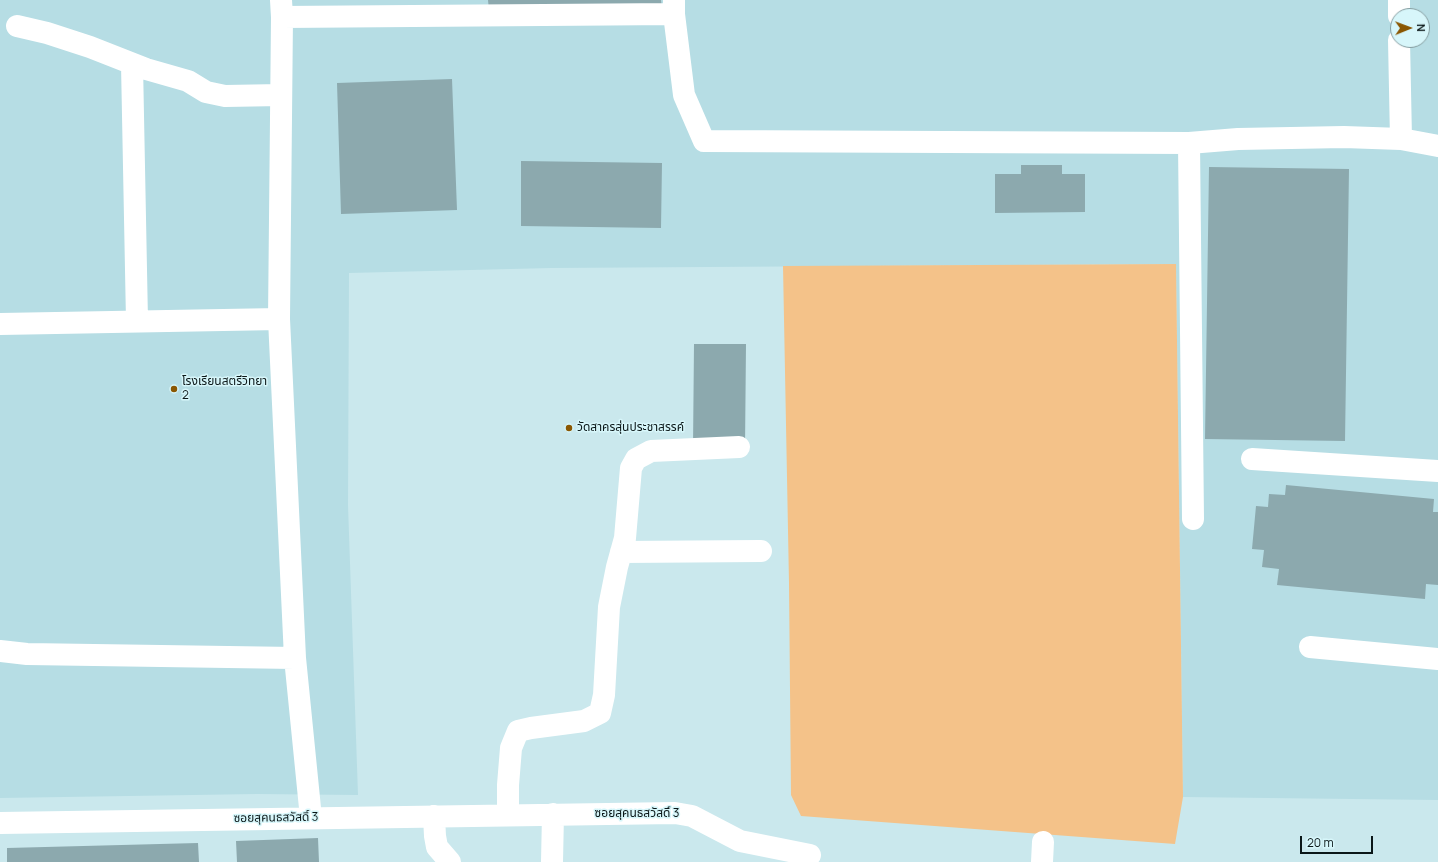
<!DOCTYPE html>
<html>
<head>
<meta charset="utf-8">
<style>
  body { margin:0 }
  #map { position:relative; width:1438px; height:862px; overflow:hidden; background:#cae8ed; font-family:Manrope,sans-serif }
  canvas { display:block }
  .north { position:absolute; left:1390px; top:8px; width:40px; height:40px; box-sizing:border-box; background:#d7f6fa; border:1px solid #859da0; border-radius:50%; rotate:89deg; font-size:11px; font-weight:700; line-height:16px; text-align:center; color:#0b1718 }
  .north::after { content:''; display:block; margin:auto; width:14px; height:18px; background:#8a5702; clip-path:polygon(50% 0,100% 100%,50% 72%,0 100%) }
  .scale { position:absolute; left:1300px; top:836px; width:73px; height:18px; box-sizing:border-box; border:2px solid #0b1718; border-top:0; padding-left:5px; font-size:12px; line-height:14px; white-space:nowrap; color:#0b1718; -webkit-text-stroke:3px #d7f6fa; paint-order:stroke }
</style>
</head>
<body>
<div id="map">
<canvas width="1438" height="862"></canvas>
<div class="north">N</div>
<div class="scale">20 m</div>
</div>
<script>
const ctx = document.querySelector('canvas').getContext('2d');
ctx.lineJoin = 'round';
function paint(path, color) { ctx.fillStyle = color; ctx.fill(path, 'evenodd'); }
const poly = rows => new Path2D(rows.map(r => 'M' + r).join(''));
function trace(path, color, width, dash) { ctx.strokeStyle = color; ctx.lineWidth = width; ctx.lineCap = dash ? 'butt' : 'round'; ctx.setLineDash(dash || []); ctx.stroke(path); }
function write(font, color, halo, rows, align = 'center') {
  ctx.font = font + ' Manrope,"Noto Sans Thai",sans-serif'; ctx.lineWidth = 3; ctx.setLineDash([]); ctx.textBaseline = 'middle'; ctx.strokeStyle = halo; ctx.fillStyle = color; for (const [text, x, y, turn = 0] of rows) {
    ctx.save(); ctx.translate(x, y); ctx.rotate((+turn || 0) * Math.PI / 180); ctx.textAlign = isNaN(turn) ? turn : align; if (halo) ctx.strokeText(text, 0, 0); ctx.fillText(text, 0, 0); ctx.restore();
  }
}
paint(poly([
  [0,0,1438,0,1438,800,1183,797,1176,264,551,268,349,273,348,505,358,795,257,794,0,798],
  [1398,16,1422,16,1422,40,1398,40]
]), '#b6dde4');
paint(poly([
  [1176,264,1183,797,1175,844,801,816,791,795,789,583,783,266]
]), '#f4c289');
paint(poly([
  [488,0,661,0,662,8,489,10],
  [452,79,457,210,341,214,337,83],
  [521,161,662,163,661,228,521,226],
  [1021,165,1062,165,1062,174,1085,174,1085,212,995,213,995,174,1021,174],
  [1209,167,1349,169,1345,441,1205,439],
  [694,344,746,344,745,448,693,447],
  [1286,485,1434,499,1433,512,1438,512,1438,585,1426,584,1425,599,1277,585,1279,569,1262,567,1264,550,1252,549,1256,506,1268,507,1269,494,1285,495],
  [318,838,319,862,237,862,236,841],
  [198,843,199,862,7,862,7,848]
]), '#8ca9ae');
trace(poly([
  [281,0,282,17,279,319,295,658,311,818],
  [674,0,674,14,684,95,704,141,1189,143,1193,519],
  [1399,0,1399,16],
  [282,17,674,14],
  [17,26,47,33,90,47,146,69,188,81,206,92,225,96,281,95],
  [1399,40,1401,139,1438,146],
  [132,64,137,321],
  [1189,143,1238,139,1344,137,1401,139],
  [0,324,279,319],
  [1252,459,1438,471],
  [621,552,761,551],
  [1310,647,1438,659],
  [0,651,27,654,295,658],
  [508,815,508,785,511,748,518,731,531,728,584,721,600,713,604,695,609,607,617,567,625,538,631,468,636,459,651,451,739,447],
  [434,816,435,836,437,847,450,862],
  [0,823,675,813,692,816,740,841,810,855],
  [552,862,553,814],
  [1042,862,1043,842]
]), '#fff', 22);
for (const [x, y, r, color] of [
  [174,389,4,"#8a5702"],
  [569,428,4,"#8a5702"]
]) { const dot = new Path2D(); dot.arc(x, y, r, 0, 2 * Math.PI); ctx.fillStyle = color; ctx.fill(dot); trace(dot, '#d7f6fa', 1.5); }
write('12px', '#0b1718', '#d7f6fa', [
  ["โรงเรียนสตรีวิทยา",182,382],
  ["2",182,396],
  ["วัดสาครสุ่นประชาสรรค์",577,428]
], 'left');
write('12px', '#0b1718', '#d7f6fa', [
  ["ซอยสุคนธสวัสดิ์ 3",637,814],
  ["ซอยสุคนธสวัสดิ์ 3",276,818,-1]
]);
</script>
</body>
</html>
